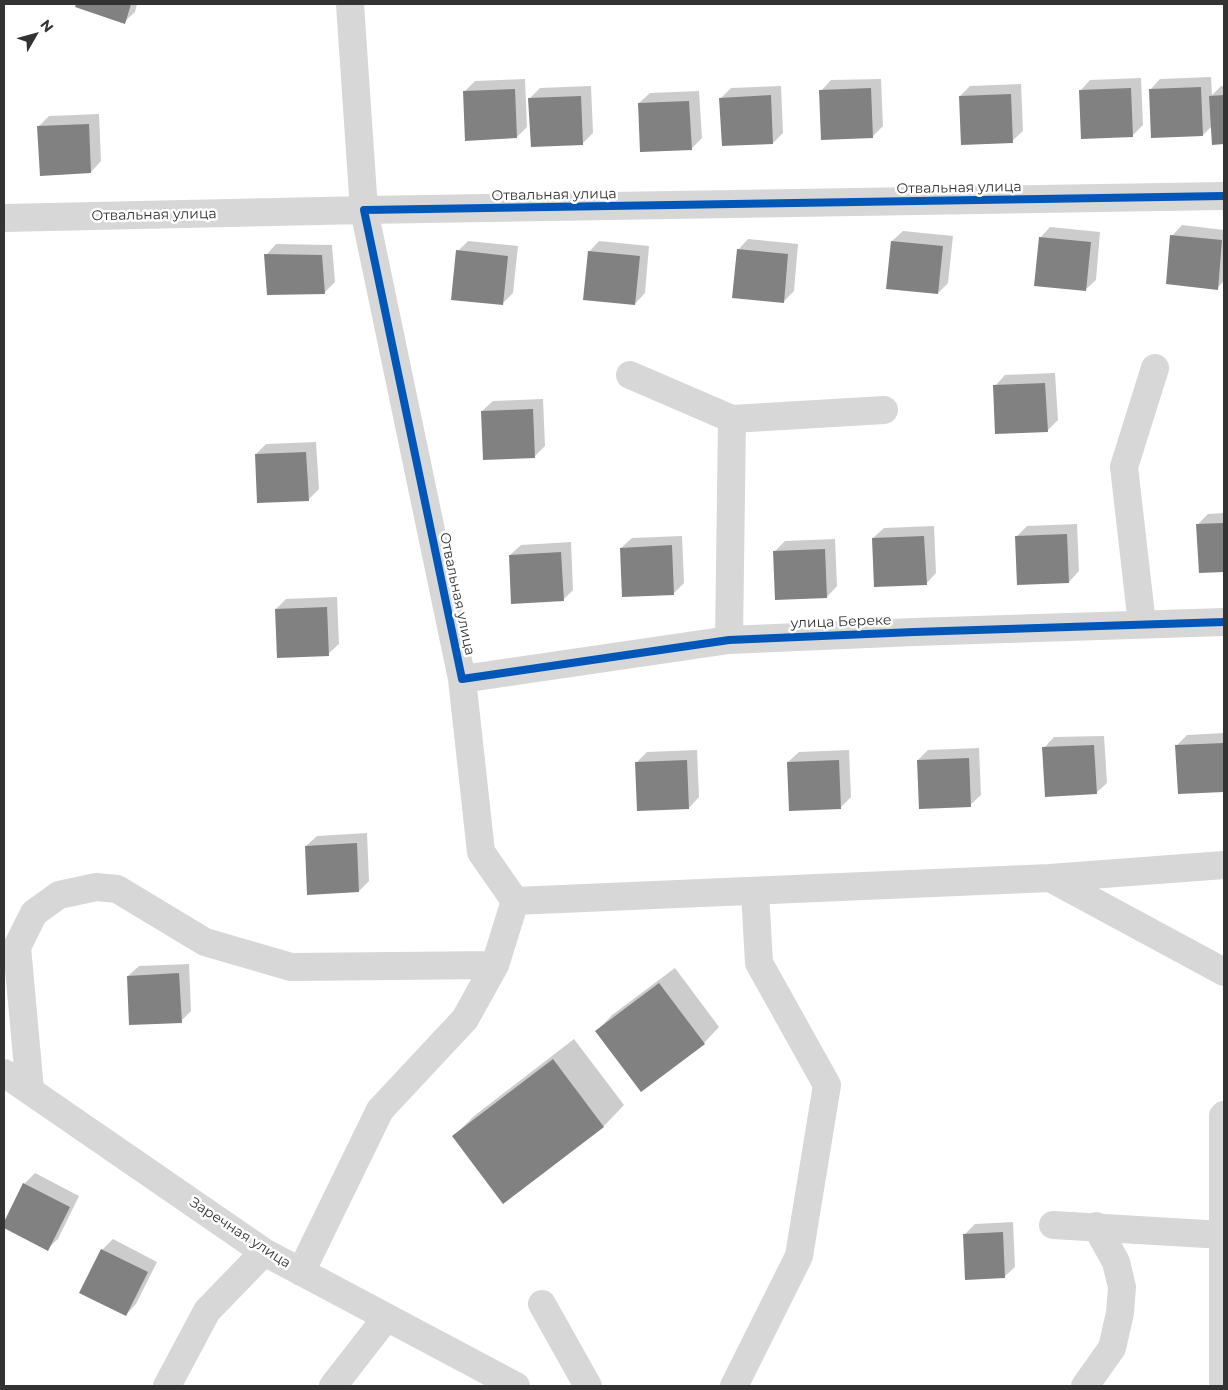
<!DOCTYPE html>
<html>
<head>
<meta charset="utf-8">
<style>
  body { margin:0 }
  #map { position:relative; width:1228px; height:1390px; overflow:hidden; background:#fff; font-family:Montserrat,sans-serif }
  canvas { display:block }
  .frame { position:absolute; inset:0; border:5px solid #333; pointer-events:none }
  .north { position:absolute; left:10px; top:10px; width:50px; height:50px; -webkit-text-stroke:4px #fff; paint-order:stroke; rotate:52deg; font-size:14px; font-weight:700; line-height:20px; text-align:center; color:#333 }
  .north::after { content:''; display:block; margin:auto; width:18px; height:22px; background:#333; clip-path:polygon(50% 0,100% 100%,50% 72%,0 100%) }
</style>
</head>
<body>
<div id="map">
<canvas width="1228" height="1390"></canvas>
<div class="frame"></div>
<div class="north">N</div>
</div>
<script>
const ctx = document.querySelector('canvas').getContext('2d');
ctx.lineJoin = 'round';
function paint(path, color) { ctx.fillStyle = color; ctx.fill(path, 'evenodd'); }
const poly = rows => new Path2D(rows.map(r => 'M' + r).join(''));
function trace(path, color, width, dash) { ctx.strokeStyle = color; ctx.lineWidth = width; ctx.lineCap = dash ? 'butt' : 'round'; ctx.setLineDash(dash || []); ctx.stroke(path); }
function write(font, color, halo, rows, align = 'center') {
  ctx.font = font + ' Montserrat,sans-serif'; ctx.lineWidth = 5; ctx.setLineDash([]); ctx.textBaseline = 'middle'; ctx.strokeStyle = halo; ctx.fillStyle = color; for (const [text, x, y, turn = 0] of rows) {
    ctx.save(); ctx.translate(x, y); ctx.rotate((+turn || 0) * Math.PI / 180); ctx.textAlign = isNaN(turn) ? turn : align; if (halo) ctx.strokeText(text, 0, 0); ctx.fillText(text, 0, 0); ctx.restore();
  }
}
paint(poly([
  [78,4,137,4,135,12,124,22,77,6],
  [1211,77,1212,95,1221,86,1224,86,1224,143,1213,144,1212,126,1203,135,1150,90,1160,79],
  [1141,78,1143,125,1132,136,1080,91,1090,80],
  [525,79,527,127,517,137,464,92,475,81],
  [881,79,883,126,873,136,821,91,831,80],
  [1021,84,1023,131,1012,141,960,96,970,86],
  [591,86,593,133,582,144,530,98,540,88],
  [781,86,783,133,773,143,721,98,731,88],
  [699,91,702,138,691,149,639,103,650,93],
  [99,114,101,161,91,172,38,127,49,116],
  [1182,225,1224,230,1224,281,1217,288,1172,236],
  [1050,227,1100,232,1096,280,1085,290,1040,238],
  [903,231,953,236,948,283,938,293,888,288,892,241],
  [748,239,798,244,794,291,783,302,738,250],
  [468,241,518,246,513,293,503,303,458,251],
  [599,241,649,246,645,293,635,304,589,252],
  [276,244,332,245,335,282,325,292,268,294,266,255],
  [1055,373,1058,420,1047,431,995,386,1005,375],
  [543,399,545,446,534,457,482,411,493,401],
  [316,442,319,489,308,500,256,454,266,444],
  [1224,513,1224,571,1200,572,1198,524,1208,514],
  [1077,524,1079,571,1069,582,1016,537,1027,526],
  [934,526,936,573,926,584,873,538,884,528],
  [682,536,684,583,674,593,621,548,632,538],
  [835,539,837,586,827,597,774,552,785,541],
  [571,542,573,590,563,600,510,555,521,545],
  [337,597,339,644,328,654,276,609,286,599],
  [1224,733,1224,791,1179,793,1177,745,1187,735],
  [1104,736,1107,783,1096,793,1044,748,1054,737],
  [979,748,981,795,970,805,918,760,928,750],
  [697,750,699,797,689,808,636,763,647,752],
  [849,750,851,797,841,807,788,762,799,752],
  [367,833,369,881,359,891,306,846,317,836],
  [189,964,191,1011,181,1021,128,976,139,966],
  [675,968,719,1027,704,1043,597,1031,612,1015],
  [574,1039,624,1105,604,1126,503,1202,454,1136,474,1116],
  [35,1173,79,1196,58,1239,47,1249,4,1227,24,1184],
  [1013,1222,1015,1267,1004,1277,965,1234,975,1224],
  [113,1239,157,1262,136,1304,126,1315,81,1292,102,1250]
]), '#0003');
paint(poly([
  [76,4,131,4,125,24,75,7],
  [1201,87,1203,136,1151,138,1149,89],
  [871,88,873,138,821,140,819,90],
  [1131,88,1133,137,1081,139,1079,90],
  [515,89,517,138,465,141,463,91],
  [1011,94,1013,143,961,145,959,96],
  [771,95,773,144,722,146,719,98],
  [1224,95,1224,144,1212,145,1209,96],
  [581,96,583,145,531,147,528,98],
  [689,101,692,150,640,152,638,103],
  [89,124,91,173,40,176,37,126],
  [1170,235,1222,240,1218,290,1166,284],
  [1039,237,1091,242,1086,291,1034,286],
  [891,241,943,246,938,294,886,289],
  [737,249,788,254,784,303,732,298],
  [456,250,508,256,503,305,451,300],
  [588,251,640,256,635,305,583,300],
  [264,254,322,255,325,294,267,295],
  [1045,383,1048,432,995,434,993,385],
  [533,409,535,458,483,460,481,411],
  [306,452,309,501,257,503,255,454],
  [1224,523,1224,572,1199,573,1196,524],
  [1067,534,1069,583,1017,585,1015,536],
  [924,536,927,585,874,587,872,538],
  [672,545,674,595,622,597,620,548],
  [825,549,827,598,775,600,773,551],
  [561,552,564,601,511,604,509,555],
  [327,607,329,656,277,658,275,609],
  [1224,743,1224,792,1178,794,1175,745],
  [1094,745,1097,794,1045,797,1042,747],
  [969,758,971,807,919,809,917,760],
  [687,760,689,809,637,811,635,762],
  [839,760,841,809,789,811,787,762],
  [357,843,359,892,307,895,305,846],
  [179,973,182,1023,129,1025,127,976],
  [659,983,705,1044,641,1092,595,1031],
  [553,1059,604,1127,503,1204,452,1136],
  [23,1183,70,1207,48,1251,4,1228,4,1222],
  [1003,1232,1005,1278,965,1280,963,1234],
  [101,1249,148,1272,126,1316,79,1293]
]), '#818181');
trace(poly([
  [1224,196,364,210,462,679,481,852,515,901,1050,878,1224,972],
  [4,218,364,210,350,4],
  [630,375,732,419,884,410],
  [1142,624,1124,467,1155,368],
  [729,640,732,419],
  [462,679,729,640,914,632,1224,622],
  [1050,878,1224,865],
  [4,1073,264,1252,516,1386],
  [30,1090,17,947,34,913,59,895,96,887,117,889,205,942,291,967,495,965],
  [1053,1225,1223,1235],
  [301,1272,380,1110,465,1019,495,965,515,901],
  [542,1304,588,1386],
  [167,1386,207,1311,264,1252],
  [333,1386,386,1318],
  [734,1386,799,1256,827,1085,759,963,755,892],
  [1085,1386,1112,1348,1120,1313,1122,1287,1116,1262,1096,1226],
  [1223,1386,1223,1116,1224,1115]
]), '#d7d7d7', 28);
trace(poly([
  [1224,196,364,210,462,679,729,640,914,632,1224,622]
]), '#0057b8', 8);
write('14px', '#333', '#fff', [
  ["Отвальная улица",959,188,-1],
  ["Отвальная улица",554,195,-1],
  ["Отвальная улица",154,215,-1],
  ["Отвальная улица",457,594,78],
  ["улица Береке",841,622,-2],
  ["Заречная улица",240,1233,33]
]);
</script>
</body>
</html>
